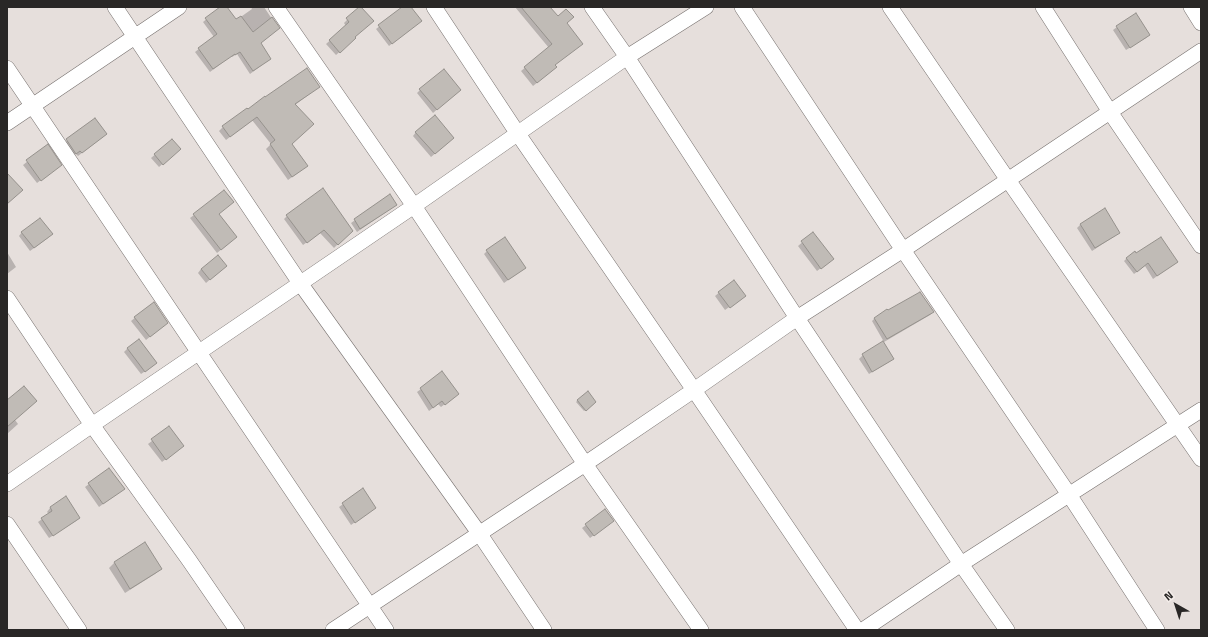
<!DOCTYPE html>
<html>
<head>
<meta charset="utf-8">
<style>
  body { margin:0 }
  #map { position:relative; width:1208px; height:637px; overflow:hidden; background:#e6dfdc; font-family:"Titillium Web",sans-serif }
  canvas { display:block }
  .frame { position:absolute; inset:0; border:8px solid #292726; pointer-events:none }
  .north { position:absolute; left:1156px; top:585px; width:40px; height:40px; -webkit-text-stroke:3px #f3ece9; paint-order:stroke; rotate:321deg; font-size:11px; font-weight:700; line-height:16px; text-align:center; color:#292726 }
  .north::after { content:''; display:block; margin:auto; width:14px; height:18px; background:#292726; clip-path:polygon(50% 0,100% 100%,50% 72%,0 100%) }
</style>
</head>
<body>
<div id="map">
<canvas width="1208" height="637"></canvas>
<div class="frame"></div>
<div class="north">N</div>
</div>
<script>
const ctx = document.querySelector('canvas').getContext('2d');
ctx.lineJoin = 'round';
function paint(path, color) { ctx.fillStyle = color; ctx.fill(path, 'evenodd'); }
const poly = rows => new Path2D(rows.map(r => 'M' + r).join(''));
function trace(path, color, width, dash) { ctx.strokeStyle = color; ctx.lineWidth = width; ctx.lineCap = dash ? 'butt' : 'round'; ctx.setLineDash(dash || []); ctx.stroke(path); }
paint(poly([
  [221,7,225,7,235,21,252,9,251,7,264,7,278,28,260,43,270,59,250,74,237,54,232,57,231,56,210,72,195,52,214,37,203,22],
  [360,7,354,37,352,41,336,55,326,44,346,26,344,23],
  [404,7,410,7,417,24,389,46,376,29],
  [515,7,548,7,558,18,566,24,553,70,533,86,521,71,549,48],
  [1117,27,1149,34,1146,38,1126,50,1113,30],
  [319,87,295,105,291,144,302,170,288,180,266,149,271,144,252,120,226,140,219,131,223,127,248,110],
  [420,90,456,93,433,113,417,93],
  [95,119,103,137,78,156,76,154,72,157,63,144],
  [416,132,450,141,431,157,413,136],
  [172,140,176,152,159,167,151,158],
  [47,146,57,168,37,183,23,165],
  [389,196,392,208,357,232,351,223],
  [194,215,233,240,217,253,190,218],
  [287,216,351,231,334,248,320,233,303,245,284,219],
  [1081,224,1119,232,1115,236,1092,251,1077,228],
  [22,232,48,238,30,251,19,236],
  [813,233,829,262,817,271,798,246],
  [487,251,525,268,504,283,484,254],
  [7,252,16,267,7,274],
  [1136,254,1177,262,1153,279,1145,266,1134,274,1124,261,1127,258],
  [201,269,222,269,206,283,198,273],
  [733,281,742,298,725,310,715,296],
  [153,303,163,326,146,340,131,321],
  [888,311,933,312,930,315,884,342,872,321,875,318],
  [883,343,893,359,889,362,869,374,859,359,863,355],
  [128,348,153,366,141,374,124,352],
  [421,389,454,397,441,407,438,404,429,411,417,392],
  [578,400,594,404,584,411,576,402],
  [7,401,15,420,18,424,7,434],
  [169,428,183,446,162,462,148,444],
  [109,469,120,492,99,507,85,487],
  [363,490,375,508,351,525,339,507],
  [66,498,76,521,49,538,38,522,49,514,47,512,50,508],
  [609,524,590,538,582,528,586,525],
  [145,543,161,569,155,574,125,593,109,568,114,563]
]), '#0003');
const building = poly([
  [220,7,227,7,236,19,241,16,253,32,272,17,280,28,261,43,271,59,253,71,240,52,235,55,235,54,213,69,198,48,217,34,205,18,220,7],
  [359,7,361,7,374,21,355,37,356,38,340,53,329,40,349,22,346,18,359,7],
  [402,7,411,7,422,21,392,44,378,25,402,7],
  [521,7,550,7,558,16,566,9,574,17,567,23,583,44,555,65,557,67,537,83,524,67,552,44,521,7],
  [1136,13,1150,35,1130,48,1116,26,1136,13],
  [307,68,320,87,295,104,314,124,292,144,308,166,292,177,270,144,275,140,257,117,230,137,222,126,247,108,248,109,265,96,265,97,307,68],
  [444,69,461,90,437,110,419,89,444,69],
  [435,115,454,138,435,154,415,132,435,115],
  [95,118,107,134,82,153,80,151,76,154,66,139,95,118],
  [172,139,181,149,163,165,154,154,172,139],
  [48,144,62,165,41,181,26,160,48,144],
  [7,173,23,190,7,204,7,173],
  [323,188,353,231,338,245,324,230,307,243,286,215,323,188],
  [224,190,234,202,219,214,237,237,221,250,193,214,224,190],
  [390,194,397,205,360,229,354,219,390,194],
  [1105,208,1120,233,1095,248,1080,224,1105,208],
  [40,218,53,234,34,248,21,232,40,218],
  [813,232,834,259,821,269,801,241,813,232],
  [505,237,526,268,508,280,486,250,505,237],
  [1161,237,1178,262,1157,276,1148,263,1137,272,1126,258,1135,251,1136,253,1161,237],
  [218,255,227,266,210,280,201,269,218,255],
  [734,280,746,296,730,308,718,292,734,280],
  [920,292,934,312,887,339,874,318,887,309,888,310,920,292],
  [154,302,168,323,150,337,134,317,154,302],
  [139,339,157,363,145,372,127,348,139,339],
  [883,341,894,359,872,372,862,354,883,341],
  [442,371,459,394,445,405,442,401,433,408,420,388,442,371],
  [24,386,37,401,7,427,7,400,24,386],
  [588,391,596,402,586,411,577,400,588,391],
  [169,426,184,446,166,460,151,439,169,426],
  [109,468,125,489,103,504,88,483,109,468],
  [363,488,376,508,355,523,342,503,363,488],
  [66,496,80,518,53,536,41,518,52,511,50,507,66,496],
  [605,509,614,521,594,536,585,524,605,509],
  [145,542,162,569,130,589,114,562,145,542]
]);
paint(building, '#c0bbb6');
trace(building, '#95918c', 1);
const street = poly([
  [115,7,300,283,479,533,544,630],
  [276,7,414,206,585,464,701,630],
  [434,7,518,134,694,390,857,630],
  [592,7,627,57,797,318,961,564,1007,630],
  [742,7,903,250,1070,496,1157,630],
  [890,7,1008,180,1201,459],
  [1043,7,1110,112,1201,246],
  [1191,7,1201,23],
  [7,68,386,630],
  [7,123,179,7],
  [7,298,92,425,189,560,237,630],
  [7,484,92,425,414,206,627,57,706,7],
  [7,524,79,630],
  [333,630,585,464,694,390,797,318,903,250,1201,51],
  [863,630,961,564,1201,410]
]);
trace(street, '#76706e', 16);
trace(street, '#fff', 15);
</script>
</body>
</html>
